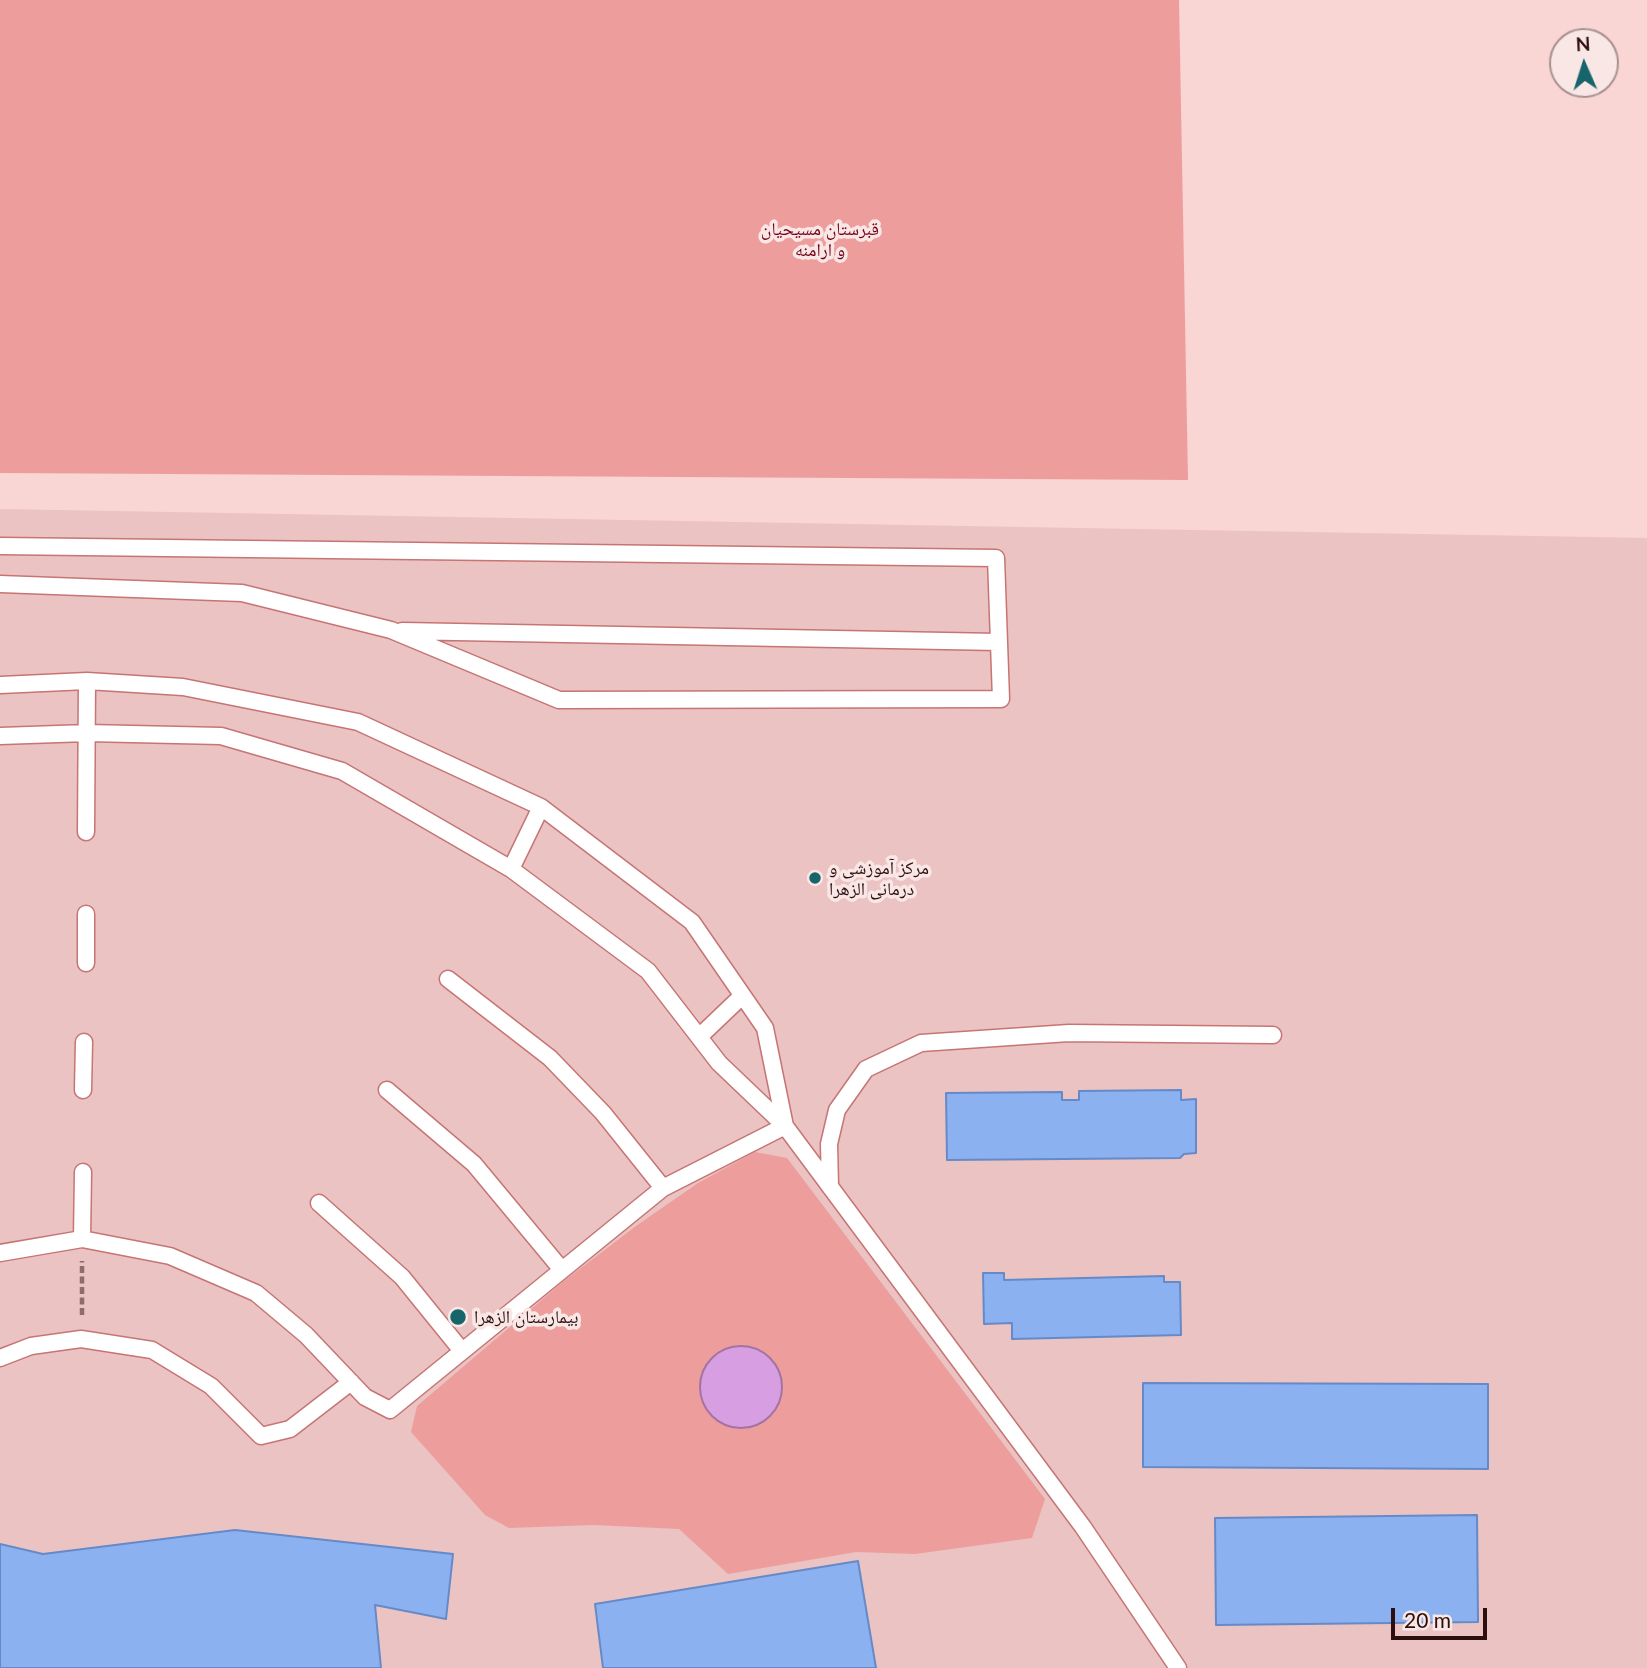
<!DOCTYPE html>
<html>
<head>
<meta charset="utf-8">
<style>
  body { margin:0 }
  #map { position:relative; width:1647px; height:1668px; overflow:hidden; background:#f9d5d3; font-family:Lato,sans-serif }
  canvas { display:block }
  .north { position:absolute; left:1549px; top:28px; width:70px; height:70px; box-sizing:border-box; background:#f9e7e6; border:2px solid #a79090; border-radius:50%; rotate:357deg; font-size:19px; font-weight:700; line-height:28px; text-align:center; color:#2d0e0e }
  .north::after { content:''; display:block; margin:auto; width:24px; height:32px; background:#17656a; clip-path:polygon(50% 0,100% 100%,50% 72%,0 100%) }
  .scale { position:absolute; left:1391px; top:1608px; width:96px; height:32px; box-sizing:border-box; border:4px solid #2d0e0e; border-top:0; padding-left:9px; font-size:21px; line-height:24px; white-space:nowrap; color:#2d0e0e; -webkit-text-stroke:5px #f9e7e6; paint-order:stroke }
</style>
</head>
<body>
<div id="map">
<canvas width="1647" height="1668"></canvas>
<div class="north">N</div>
<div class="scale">20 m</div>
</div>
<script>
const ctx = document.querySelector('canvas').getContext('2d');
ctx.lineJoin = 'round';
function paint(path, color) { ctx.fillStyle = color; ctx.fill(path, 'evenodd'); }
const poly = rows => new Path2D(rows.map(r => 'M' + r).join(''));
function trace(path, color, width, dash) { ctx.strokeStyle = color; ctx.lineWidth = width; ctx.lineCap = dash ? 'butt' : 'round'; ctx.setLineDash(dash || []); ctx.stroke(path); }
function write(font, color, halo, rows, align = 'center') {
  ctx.font = font + ' Lato,"Noto Naskh Arabic",sans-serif'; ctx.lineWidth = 7; ctx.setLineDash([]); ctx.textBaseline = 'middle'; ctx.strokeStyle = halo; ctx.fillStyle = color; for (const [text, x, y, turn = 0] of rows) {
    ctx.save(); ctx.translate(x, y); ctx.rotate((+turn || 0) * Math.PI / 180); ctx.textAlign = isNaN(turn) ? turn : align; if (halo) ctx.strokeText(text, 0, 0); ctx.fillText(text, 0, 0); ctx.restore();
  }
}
paint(poly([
  [0,509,1647,538,1647,1668,0,1668]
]), '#eac3c2');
paint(poly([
  [0,0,1179,0,1188,480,0,473],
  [755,1152,787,1158,1045,1499,1032,1538,915,1554,856,1552,728,1574,679,1529,594,1525,509,1528,485,1515,411,1432,417,1406,564,1281,636,1226,698,1183]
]), '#ed9e9c');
const water = poly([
  '700 1387a41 41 0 1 1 82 0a41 41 0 1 1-82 0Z'
]);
paint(water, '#d79ee2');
trace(water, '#a473a2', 2);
const building = poly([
  [1181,1090,1181,1100,1196,1099,1196,1153,1184,1154,1180,1158,947,1160,946,1093,1062,1092,1062,1100,1079,1100,1079,1091,1181,1090],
  [983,1273,1004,1273,1004,1280,1164,1276,1164,1282,1180,1282,1181,1335,1012,1339,1012,1323,984,1324,983,1273],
  [1143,1383,1488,1384,1488,1469,1143,1467,1143,1383],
  [1477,1515,1478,1622,1216,1625,1215,1518,1477,1515],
  [235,1530,453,1554,446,1619,375,1605,381,1668,0,1668,0,1544,43,1554,235,1530],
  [858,1561,876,1668,603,1668,595,1604,858,1561]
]);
paint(building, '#8bb1f1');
trace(building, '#668ac8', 2);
const service = poly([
  [0,546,996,558,1001,699,559,700,391,630,242,593,0,584],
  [402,631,999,642],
  [0,685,87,681,183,687,358,722,541,807,692,922,765,1028,785,1126],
  [0,736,87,733,221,736,342,771,511,869,648,971,719,1063,785,1126,1083,1527,1178,1668],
  [86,832,87,681],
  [511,869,541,807],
  [86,914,86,963],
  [448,979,550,1058,603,1113,663,1188],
  [699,1037,742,996],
  [83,1090,84,1042],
  [387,1090,474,1164,562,1270],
  [830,1187,829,1144,837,1110,866,1069,921,1043,1069,1033,1273,1035],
  [319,1203,402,1277,462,1351],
  [82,1239,83,1172],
  [0,1253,82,1239,170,1256,256,1293,306,1335,365,1397,390,1410,663,1188,785,1126],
  [0,1358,31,1346,81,1339,152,1350,211,1386,261,1436,290,1429,351,1382]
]);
trace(service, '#c67574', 19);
trace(poly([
  [82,1315,82,1261]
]), '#8d6c6b', 4.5, [7, 3.5]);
trace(service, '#fff', 16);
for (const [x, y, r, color] of [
  [815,878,7,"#17656a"],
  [458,1317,9,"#17656a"]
]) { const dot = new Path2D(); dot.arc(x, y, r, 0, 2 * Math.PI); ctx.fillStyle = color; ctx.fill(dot); trace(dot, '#f9e7e6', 2.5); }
write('18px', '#740016', '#f9e7e6', [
  ["قبرستان مسیحیان",820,229],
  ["و ارامنه",820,250]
]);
write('18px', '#2d0e0e', '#f9e7e6', [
  ["مرکز آموزشی و",829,868],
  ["درمانی الزهرا",829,889],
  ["بیمارستان الزهرا",474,1317]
], 'left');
</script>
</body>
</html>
